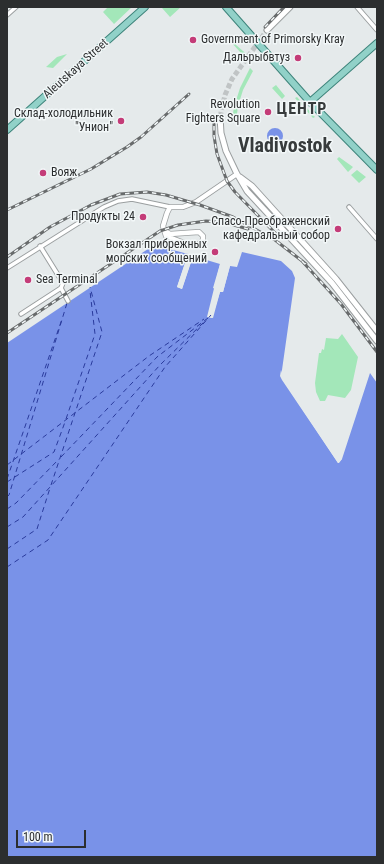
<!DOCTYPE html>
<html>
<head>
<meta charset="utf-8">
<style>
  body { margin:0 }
  #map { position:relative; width:384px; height:864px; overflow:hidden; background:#e5eaeb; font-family:"Roboto Condensed",sans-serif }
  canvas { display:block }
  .frame { position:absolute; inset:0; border:8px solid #2c2e2f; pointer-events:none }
  .scale { position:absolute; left:16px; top:830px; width:70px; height:18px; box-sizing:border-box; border:2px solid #2c2e2f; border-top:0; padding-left:5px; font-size:12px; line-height:14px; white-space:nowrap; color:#2c2e2f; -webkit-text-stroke:3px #f2f7f8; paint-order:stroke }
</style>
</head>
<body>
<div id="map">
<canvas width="384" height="864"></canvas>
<div class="frame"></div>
<div class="scale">100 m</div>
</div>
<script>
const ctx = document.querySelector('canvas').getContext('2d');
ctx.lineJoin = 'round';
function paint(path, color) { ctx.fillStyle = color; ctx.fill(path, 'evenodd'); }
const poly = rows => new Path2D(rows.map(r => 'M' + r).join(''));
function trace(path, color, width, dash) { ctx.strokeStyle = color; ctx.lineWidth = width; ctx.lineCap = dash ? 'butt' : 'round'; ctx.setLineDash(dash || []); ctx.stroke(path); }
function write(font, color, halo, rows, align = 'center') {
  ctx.font = font + ' "Roboto Condensed",sans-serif'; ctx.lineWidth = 3; ctx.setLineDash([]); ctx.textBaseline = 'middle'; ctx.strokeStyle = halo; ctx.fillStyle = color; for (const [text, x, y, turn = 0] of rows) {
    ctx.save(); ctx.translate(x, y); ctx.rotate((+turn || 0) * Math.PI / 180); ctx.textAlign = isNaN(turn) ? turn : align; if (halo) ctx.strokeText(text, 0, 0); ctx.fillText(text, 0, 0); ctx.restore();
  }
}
paint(poly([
  [108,7,132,7,114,24,103,12],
  [162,7,181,7,170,17,162,8],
  [236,38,238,41,236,42,236,45,250,57,252,62,250,63,231,42],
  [67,54,53,68,46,67,57,57],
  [250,68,253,71,243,90,238,106,237,114,238,121,232,120,234,107,240,88],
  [276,85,285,96,282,99,272,88],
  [297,97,315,117,313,118,295,98],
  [339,157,353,167,348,172,337,159],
  [357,170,366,177,359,183,351,175],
  [342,334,358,357,351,390,345,398,328,395,325,401,320,401,316,392,315,383,319,353,321,353,322,349,324,350,326,338,338,339]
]), '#a3e7b9');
paint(poly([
  '267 136a8 8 0 1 1 16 0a8 8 0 1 1-16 0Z',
  [154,245,188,254,177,287,182,289,193,256,220,264,213,288,215,289,208,317,212,318,220,292,223,292,230,266,237,267,242,252,281,261,292,271,295,278,281,377,338,463,342,459,370,373,377,383,377,857,7,857,7,343]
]), '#7992e8');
paint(poly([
  [188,254,190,255,180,286,181,287,191,255,193,256,182,289,177,287],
  [220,264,222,264,216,287,217,289,210,316,211,316,218,291,221,290,228,266,230,266,223,292,220,292,213,318,207,317],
  [281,370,284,379,339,461,341,457,342,459,339,463,338,463,282,380,280,376]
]), '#e5eaeb');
trace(poly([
  [66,419,95,334,90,291],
  [61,457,157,357,208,318],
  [7,465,149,356,204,319],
  [7,479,62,319],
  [7,482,54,452,65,422],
  [51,485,102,332,90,287],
  [7,497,9,495,67,303],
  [7,509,16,503,59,459],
  [7,527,23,517,160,365,204,322],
  [7,549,37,529,50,488],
  [7,567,48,540,165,367,211,315]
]), '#2a3b9d', 1, [5, 4]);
trace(poly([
  [220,117,225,95,232,79,267,30]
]), '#c0c4c5', 5, [5, 2.5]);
const minor = poly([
  [357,7,377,30],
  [7,15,16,7],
  [349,207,377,239],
  [7,268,104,207,118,201,132,199,170,207],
  [61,288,68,301],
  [21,314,61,288,63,283,40,246]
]);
const tertiary = poly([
  [165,231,170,234,199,232,203,236,203,239,202,242,197,245,187,244,166,236,163,226,167,213,170,207,183,207,196,202,237,174]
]);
const secondary = poly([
  [267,30,290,7],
  [220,117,221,133,226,151,237,174,247,191,332,283,377,341],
  [240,177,252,186,336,279,377,331]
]);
const primary = poly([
  [226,7,310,102,377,170],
  [310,102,377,43],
  [7,130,145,7]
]);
trace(minor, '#9b9fa0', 5.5);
trace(tertiary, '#9b9fa0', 6);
trace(secondary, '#9b9fa0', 7);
trace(primary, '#3e847b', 8);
trace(minor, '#fff', 3.5);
trace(tertiary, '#fff', 4.5);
trace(secondary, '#fff', 5);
trace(primary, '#91d1c8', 6);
const rail = poly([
  [265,27,284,7],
  [214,117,214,136,217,154,227,181,235,192,280,238],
  [7,210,91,169,127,147,141,137,189,94],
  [7,257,50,227,91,205,120,194,147,192,166,195,200,205,233,217,275,240,306,264],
  [302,261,341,304,377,352],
  [7,333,160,231,178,225,206,221,223,222,248,229]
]);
trace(rail, '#686b6c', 3);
trace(rail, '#f2f7f8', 1.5, [4.5]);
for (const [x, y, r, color] of [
  [193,40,4,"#c43c78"],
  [298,58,4,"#c43c78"],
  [268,112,4,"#c43c78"],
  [121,121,4,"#c43c78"],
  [43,173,4,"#c43c78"],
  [143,217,4,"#c43c78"],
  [338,229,4,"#c43c78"],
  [215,252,4,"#c43c78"],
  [28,280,4,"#c43c78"]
]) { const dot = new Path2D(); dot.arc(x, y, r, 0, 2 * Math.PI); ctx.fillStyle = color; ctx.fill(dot); trace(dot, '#f2f7f8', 1.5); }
write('12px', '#2c2e2f', '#f2f7f8', [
  ["Government of Primorsky Kray",201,40,"left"],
  ["Дальрыбвтуз",290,58],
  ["Revolution",260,105],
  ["Fighters Square",260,119],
  ["Склад-холодильник",113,114],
  ["\"Унион\"",113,128],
  ["Вояж",51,173,"left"],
  ["Продукты 24",135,217],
  ["Спасо-Преображенский",330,222],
  ["кафедральный собор",330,236],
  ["Вокзал прибрежных",207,245],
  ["морских сообщений",207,259],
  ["Sea Terminal",36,280,"left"]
], 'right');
write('12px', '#2c2e2f', '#f2f7f8', [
  ["Aleutskaya Street",76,69,-42]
]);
ctx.letterSpacing = '1px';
write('bold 16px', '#373b3c', '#f2f7f8', [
  ["ЦЕНТР",302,110]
]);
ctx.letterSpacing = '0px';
write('bold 20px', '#373b3c', '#f2f7f8', [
  ["Vladivostok",285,147]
]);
</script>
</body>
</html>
